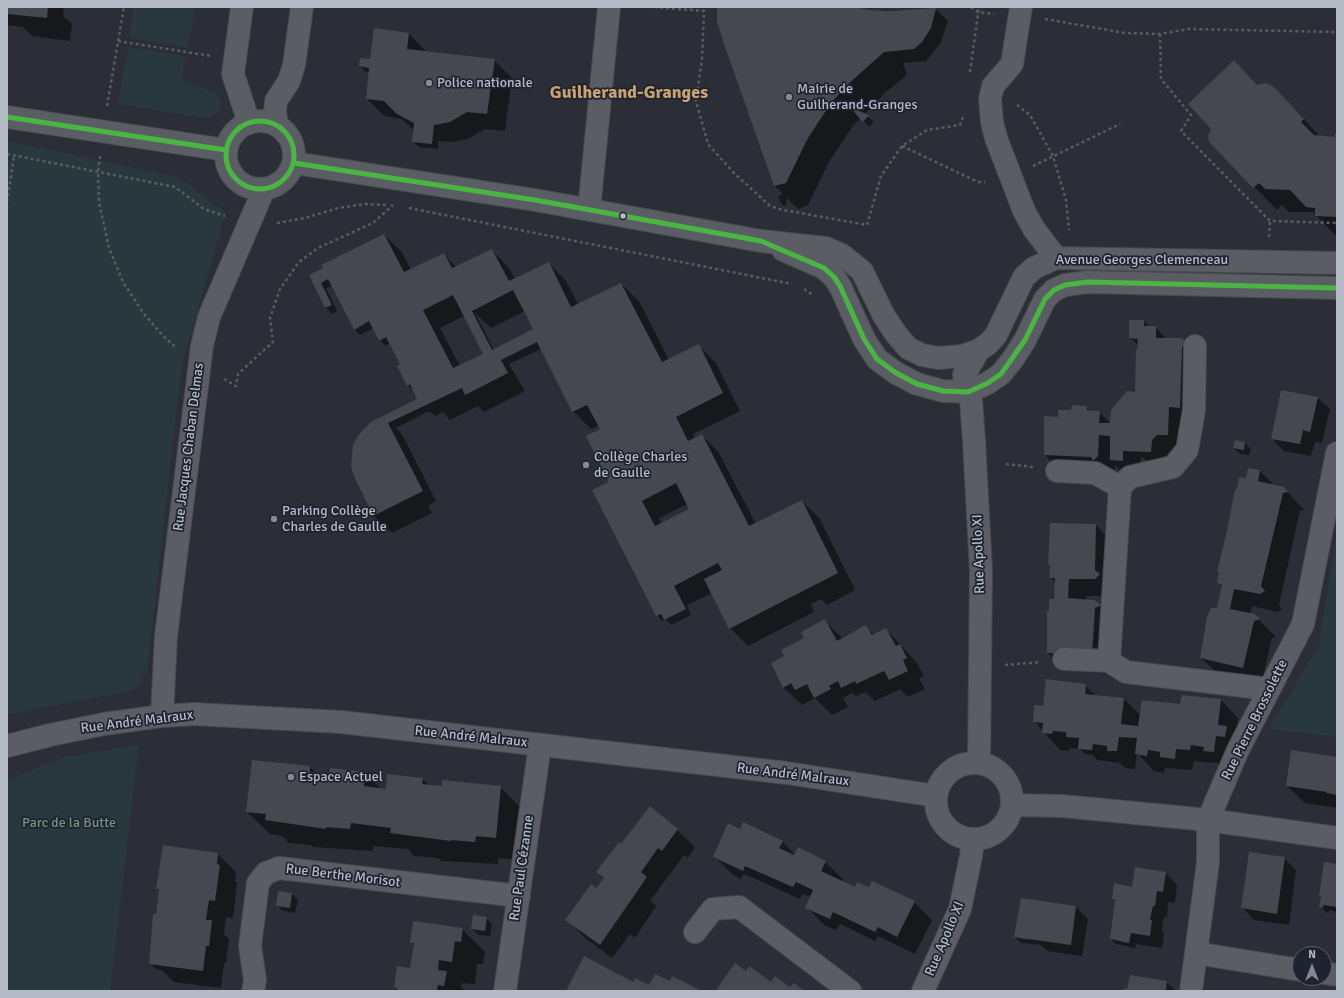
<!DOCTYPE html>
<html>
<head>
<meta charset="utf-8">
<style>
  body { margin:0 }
  #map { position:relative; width:1344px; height:998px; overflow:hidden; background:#2b2e36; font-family:Signika,sans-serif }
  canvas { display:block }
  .frame { position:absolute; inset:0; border:8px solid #b5bac7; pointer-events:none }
  .north { position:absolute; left:1292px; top:946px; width:40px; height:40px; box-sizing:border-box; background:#1f2330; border:1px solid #5b5f6c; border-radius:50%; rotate:0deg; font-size:11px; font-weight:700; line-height:16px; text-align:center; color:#b5bac7 }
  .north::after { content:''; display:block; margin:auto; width:14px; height:18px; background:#858994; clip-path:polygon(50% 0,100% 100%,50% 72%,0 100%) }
</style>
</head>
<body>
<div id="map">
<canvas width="1344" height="998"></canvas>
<div class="frame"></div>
<div class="north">N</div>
</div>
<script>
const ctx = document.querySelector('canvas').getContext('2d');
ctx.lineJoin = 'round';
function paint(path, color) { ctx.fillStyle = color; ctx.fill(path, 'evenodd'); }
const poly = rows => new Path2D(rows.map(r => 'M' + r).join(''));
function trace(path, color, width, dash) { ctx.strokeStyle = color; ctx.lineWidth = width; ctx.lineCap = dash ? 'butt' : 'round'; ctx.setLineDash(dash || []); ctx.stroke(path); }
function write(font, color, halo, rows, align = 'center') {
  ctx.font = font + ' Signika,sans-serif'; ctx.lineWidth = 3.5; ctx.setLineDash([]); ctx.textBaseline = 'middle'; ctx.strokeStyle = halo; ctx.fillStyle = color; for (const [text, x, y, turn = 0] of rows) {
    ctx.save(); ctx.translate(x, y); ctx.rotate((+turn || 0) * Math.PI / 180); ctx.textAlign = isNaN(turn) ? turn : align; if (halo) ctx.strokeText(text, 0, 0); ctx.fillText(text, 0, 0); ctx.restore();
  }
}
paint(poly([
  [134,7,195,7,188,48,129,38],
  [128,47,185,56,182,80,216,93,222,103,222,107,218,113,205,118,118,104],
  [7,141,179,177,226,213,182,364,147,672,135,690,7,715],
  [1337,530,1337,737,1269,729,1319,645],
  [139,745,110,991,7,991,7,780,64,757]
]), '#29383c');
paint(poly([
  [7,7,64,7,63,16,72,24,70,41,32,36,23,27,7,25],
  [718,7,847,7,870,11,936,9,948,21,940,44,926,61,903,63,907,75,885,93,865,114,874,122,869,127,861,118,853,126,830,160,808,205,798,209,787,198,785,207,780,202,778,196,783,194,775,186,724,42],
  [409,34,426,51,494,60,512,78,505,131,485,129,468,139,453,142,438,141,438,149,419,147,413,141,414,131,402,119,384,116,367,99,370,72,366,72,360,66],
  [1258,86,1298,112,1320,137,1336,138,1337,134,1337,237,1313,212,1289,212,1282,205,1277,210,1214,146],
  [384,235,402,252,411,270,444,254,456,267,492,250,509,268,515,279,549,263,566,281,578,304,621,284,639,301,669,360,699,346,716,363,740,411,693,434,695,439,702,435,719,453,756,524,802,501,820,519,855,590,827,605,821,599,811,604,814,612,748,646,730,628,712,593,687,605,691,615,671,625,666,620,662,621,657,615,611,482,601,430,599,425,591,429,573,411,541,349,509,364,525,391,484,412,478,406,450,420,443,412,436,416,431,412,427,412,396,428,402,434,436,501,428,506,432,513,392,533,374,516,355,475,356,440,418,399,414,391,408,385,401,364,390,343,385,346,380,340,374,328,360,335,354,329,332,286,326,288,337,311,332,314,326,308,310,275],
  [525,311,534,330,494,350,475,313,491,328],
  [464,316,484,354,460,366,440,328],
  [688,504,691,510,662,524,659,518],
  [1144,321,1150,327,1155,327,1167,339,1182,339,1200,357,1185,452,1155,468,1141,456,1140,478,1128,478,1115,465,1115,474,1062,473,1045,455,1059,418,1086,407,1091,411,1099,412,1111,424,1136,393,1139,346,1130,338],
  [1318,398,1330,409,1322,443,1315,442,1311,456,1284,451,1272,439],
  [1235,441,1245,443,1251,449,1249,455,1240,454,1234,448],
  [1249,469,1260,471,1275,486,1284,488,1304,510,1300,511,1296,528,1279,605,1282,609,1278,612,1252,606,1250,614,1254,615,1276,637,1272,638,1261,685,1219,675,1201,658,1218,609,1222,587,1218,582,1220,573,1218,571,1237,490,1246,479],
  [1096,525,1113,543,1113,596,1086,596,1086,600,1094,601,1117,623,1110,673,1065,671,1048,653,1048,612,1049,612,1055,600,1056,583,1050,577,1050,566,1049,564],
  [825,621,843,639,866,627,874,635,886,629,917,663,924,676,919,678,925,689,908,697,900,689,875,701,865,692,856,696,852,693,843,698,848,707,832,715,815,698,802,705,784,688,772,663,786,657],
  [1085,685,1096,696,1124,699,1141,716,1181,705,1221,700,1238,718,1236,737,1222,768,1217,763,1194,761,1192,770,1165,768,1164,773,1154,771,1137,753,1135,769,1125,768,1120,763,1097,760,1093,755,1085,754,1080,749,1070,748,1069,751,1060,750,1034,721,1044,707],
  [1337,758,1337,808,1305,803,1287,786],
  [310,767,317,774,330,776,331,769,365,773,381,789,387,790,423,779,430,786,500,787,523,810,518,860,498,858,498,864,441,861,438,858,414,856,408,849,373,846,373,851,313,847,311,845,289,843,282,836,270,834,247,812],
  [677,830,695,847,688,858,684,855,650,901,656,906,635,938,630,934,612,958,584,937,567,919,604,879,597,872,622,845],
  [741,830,782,841,795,855,825,862,843,879,842,882,855,888,914,902,932,920,915,954,878,936,875,941,840,924,836,930,824,925,807,907,811,897,803,894,800,899,749,876,743,874,741,879,732,874,714,856],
  [179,848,218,854,236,872,235,881,237,883,233,918,226,917,224,934,229,939,226,963,224,963,221,988,174,982,162,970,156,969,150,964,159,891,157,888],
  [1284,858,1296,870,1289,925,1254,920,1243,908],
  [1337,865,1337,912,1329,910,1329,913,1326,912,1320,907,1321,897,1320,895],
  [1166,873,1177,885,1175,903,1168,902,1167,917,1164,917,1162,931,1164,933,1162,948,1136,944,1135,948,1116,944,1111,939,1116,902,1113,899],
  [292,894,298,900,295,913,283,911,277,905],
  [1021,899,1076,907,1088,919,1082,956,1047,951,1041,945,1021,943,1015,937],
  [1021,937,1026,938,1028,940,1021,939],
  [486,918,492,924,490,936,478,935,472,929],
  [462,929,485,952,483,964,477,964,475,984,462,983,461,987,465,991,397,991,395,987,411,969,414,945,411,942],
  [1166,982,1176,991,1124,991]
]), '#0007');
paint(poly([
  [7,7,48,7,47,18,7,14],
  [717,7,852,7,870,10,888,11,936,8,931,28,922,42,914,49,884,52,846,86,831,103,808,138,786,183,774,186,723,41,717,21],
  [374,28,409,33,407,49,495,59,487,114,467,112,450,122,434,125,432,144,412,142,414,123,397,114,384,101,366,99,369,68,359,66,360,58,370,59],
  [1234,60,1257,85,1266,83,1275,88,1304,119,1301,122,1314,135,1335,137,1335,133,1337,133,1337,217,1315,216,1315,208,1306,207,1290,190,1265,189,1259,183,1253,188,1209,142,1208,135,1211,129,1188,104],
  [848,105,859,111,869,115,863,122],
  [384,234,404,272,444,253,452,268,492,249,509,281,549,262,571,307,621,283,662,362,699,344,723,393,676,417,688,441,702,434,749,526,802,500,838,573,729,629,704,579,722,570,718,563,674,586,686,609,664,620,661,614,656,616,592,490,609,482,586,436,600,429,587,405,572,412,537,342,501,360,508,373,465,395,462,388,388,423,423,491,373,516,354,476,351,466,353,445,360,433,371,422,417,399,410,384,407,386,397,366,400,364,386,337,379,341,369,321,354,330,328,279,321,283,332,305,325,308,309,275,323,268,321,265],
  [513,290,533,329,492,350,472,311],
  [453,295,483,354,453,368,423,310],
  [676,483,689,509,655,526,642,501],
  [1129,320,1144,320,1144,326,1156,326,1156,338,1182,338,1187,344,1182,347,1180,408,1169,407,1168,435,1157,435,1152,440,1151,452,1123,451,1123,461,1110,460,1110,436,1099,435,1098,456,1093,461,1091,457,1044,455,1044,416,1058,417,1058,410,1071,410,1072,405,1087,406,1087,410,1100,411,1099,423,1110,423,1111,410,1127,391,1135,392,1136,350,1137,350,1138,339,1129,338],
  [1281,390,1318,397,1310,432,1303,430,1300,444,1271,439],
  [1235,440,1245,442,1244,450,1233,448],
  [1248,468,1260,470,1258,481,1284,487,1288,492,1283,493,1279,510,1261,586,1265,591,1260,594,1234,589,1230,609,1255,614,1260,619,1254,621,1243,668,1200,658,1207,617,1211,608,1217,608,1222,585,1217,583,1219,572,1217,572,1227,531,1235,489,1237,489,1239,477,1246,478],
  [1050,523,1096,524,1095,570,1100,574,1095,579,1069,579,1068,598,1094,600,1101,605,1095,608,1092,655,1047,653,1047,611,1049,611,1049,599,1054,599,1055,578,1049,578,1050,565,1048,564],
  [825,619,837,641,866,625,872,635,886,628,896,646,900,644,907,658,903,660,908,671,889,680,884,671,856,684,855,681,841,688,838,681,829,686,831,689,814,698,807,684,795,690,791,683,783,688,771,663,784,656,781,650,804,638,801,632],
  [1046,679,1086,684,1085,694,1124,698,1121,724,1138,726,1142,700,1180,704,1182,695,1221,699,1218,725,1227,726,1225,737,1216,736,1214,752,1203,751,1204,747,1191,745,1190,750,1176,749,1175,759,1160,757,1160,752,1148,750,1147,756,1135,754,1137,738,1119,737,1117,751,1107,751,1107,746,1093,744,1092,750,1078,749,1079,738,1066,737,1066,732,1053,731,1052,734,1042,733,1043,723,1033,722,1034,705,1043,706],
  [1291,750,1337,757,1337,795,1326,793,1327,792,1286,786],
  [252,760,310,766,310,772,329,774,330,768,365,772,364,786,386,789,387,774,423,778,422,784,442,786,442,780,501,786,496,838,476,836,475,842,451,840,451,841,390,833,391,828,351,823,350,829,326,827,326,829,265,820,266,814,246,812],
  [650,806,678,829,662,851,658,848,641,872,647,877,600,945,565,920,591,884,596,888,604,878,596,872,619,842,621,844],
  [743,822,783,841,779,848,794,855,798,847,826,861,821,871,855,887,857,882,869,887,872,881,915,901,897,937,878,927,875,932,833,912,830,919,805,908,813,890,796,882,793,887,745,866,743,871,713,857,728,823,740,829],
  [163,845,218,853,217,864,220,865,215,901,209,900,206,920,212,920,209,946,206,946,203,971,149,964,153,914,156,914,159,889,156,889],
  [1249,852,1285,857,1277,914,1241,908],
  [1324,862,1337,864,1337,907,1323,905,1323,908,1319,907,1321,896,1319,896],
  [1135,867,1166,872,1163,892,1157,891,1155,906,1153,906,1150,920,1152,920,1150,936,1131,933,1129,943,1110,939,1115,900,1112,899,1114,883,1132,887],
  [278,891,292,893,290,908,276,906],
  [1021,898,1076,906,1071,945,1014,937],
  [473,915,487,917,485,931,471,929],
  [413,921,463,928,461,942,455,941,452,962,439,960,438,970,447,971,444,986,438,985,437,991,396,991,397,988,394,987,397,966,410,968,414,943,410,943],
  [584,956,633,982,635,978,649,985,655,974,670,981,672,976,698,989,697,991,566,991],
  [735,963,746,971,749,966,771,982,775,976,790,987,794,983,804,991,718,991,716,990],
  [1130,975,1167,981,1166,991,1123,991,1123,989,1127,989]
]), '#45484e');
const minor = poly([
  [242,7,233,74,249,123],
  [1021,7,1012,64,993,86,990,99,992,122,996,138,1024,211,1034,229,1056,258],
  [7,117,226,150],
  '226 155a34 34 0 1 1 68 0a34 34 0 1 1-68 0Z',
  [277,125,275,112,276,101,289,81,294,65,302,7],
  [294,163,535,200,761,241,826,248,842,255,862,271,884,316,896,334,908,348,922,355,938,358,962,356,979,350,988,344,996,335,1024,277,1034,268,1056,258,1337,263],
  [589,210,609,7],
  [783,250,824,268,834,277,840,286,864,339,877,359,896,373,917,384,943,391,968,392,988,383,1001,374,1013,359,1025,340,1045,299,1054,290,1065,285,1088,282,1337,288],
  [1195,346,1194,410,1187,450,1173,467,1130,477,1120,487,1109,661,1126,672,1269,689],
  [1057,471,1095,473,1120,487],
  [1064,659,1109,661],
  [162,716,166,636,202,346,209,317,264,189],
  [7,746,50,735,104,724,162,716,195,714,341,722,787,773,936,796],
  [979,763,981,571,974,441,971,400,965,384,964,375,979,350],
  '936 801a38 38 0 1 1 76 0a38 38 0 1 1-76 0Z',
  [1012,805,1062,806,1208,820,1337,838],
  [695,932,713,909,739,907,850,991],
  [1196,953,1300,970],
  [1324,973,1337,975],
  [253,991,255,980,250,946,258,883,266,873,279,868,519,896],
  [505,991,540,745],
  [923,991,960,909,971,856,973,840],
  [1191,991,1208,862,1208,820,1238,750,1303,624,1337,453]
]);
trace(minor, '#47494f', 24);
trace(poly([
  [654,7,704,11,702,59,696,101,708,144,733,172,769,205,778,209,867,225,881,176,902,146,927,130,960,125,964,114],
  [971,7,978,12,994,14],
  [1045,19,1125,33,1160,34,1188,29,1337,32],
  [1160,34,1161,79,1191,115,1181,131,1270,221,1337,223],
  [118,41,211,56],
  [970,72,979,7],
  [1017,105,1030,115,1053,156,1066,200,1069,230],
  [107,106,124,7],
  [902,146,978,182,985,182],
  [7,154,175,187,204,209,225,216],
  [100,156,98,172,99,202,109,248,123,282,144,314,166,339,177,348],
  [1033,166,1120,124],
  [7,202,14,156],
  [409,208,792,284],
  [277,223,305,218,338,208,365,204,388,205],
  [1269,237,1270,221],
  [804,289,813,295],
  [224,379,236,386,238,374,273,342,270,318,280,289,299,262,318,248,373,223,393,205],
  [1006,464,1033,467],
  [1005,665,1040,662]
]), '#585c61', 2.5, [3, 3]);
trace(minor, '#5b5d64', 22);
trace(poly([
  [7,117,226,150],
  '226 155a34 34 0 1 1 68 0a34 34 0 1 1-68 0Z',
  [294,163,535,200,761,241,824,268,834,277,840,286,864,339,877,359,896,373,917,384,943,391,968,392,988,383,1001,374,1025,340,1045,299,1054,290,1065,285,1088,282,1337,288]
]), '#4ab543', 5);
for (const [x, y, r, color] of [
  [429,83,4,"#858994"],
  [789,97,4,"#858994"],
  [623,216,3.5,"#b5bac7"],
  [586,465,4,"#858994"],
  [274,519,4,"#858994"],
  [291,777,4,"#858994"]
]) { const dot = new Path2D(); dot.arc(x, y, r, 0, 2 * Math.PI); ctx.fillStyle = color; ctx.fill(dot); trace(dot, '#1f2330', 1.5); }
write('14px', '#b5bac7', '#1f2330', [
  ["Police nationale",437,83],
  ["Mairie de",797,89],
  ["Guilherand-Granges",797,105],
  ["Collège Charles",594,457],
  ["de Gaulle",594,473],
  ["Parking Collège",282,511],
  ["Charles de Gaulle",282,527],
  ["Espace Actuel",299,777]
], 'left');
write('14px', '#b5bac7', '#1f2330', [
  ["Avenue Georges Clemenceau",1142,260],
  ["Rue Jacques Chaban Delmas",189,447,-83],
  ["Rue Apollo XI",979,554,-92],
  ["Rue Pierre Brossolette",1255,720,-64],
  ["Rue André Malraux",137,722,-7],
  ["Rue André Malraux",471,737,6],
  ["Rue André Malraux",793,775,7],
  ["Rue Paul Cézanne",522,868,-82],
  ["Rue Berthe Morisot",343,876,7],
  ["Rue Apollo XI",945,939,-67]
]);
write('14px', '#6f957d', '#1f2330', [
  ["Parc de la Butte",69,823]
]);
write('bold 18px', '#caa26d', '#1f2330', [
  ["Guilherand-Granges",629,93]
]);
</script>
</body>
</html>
